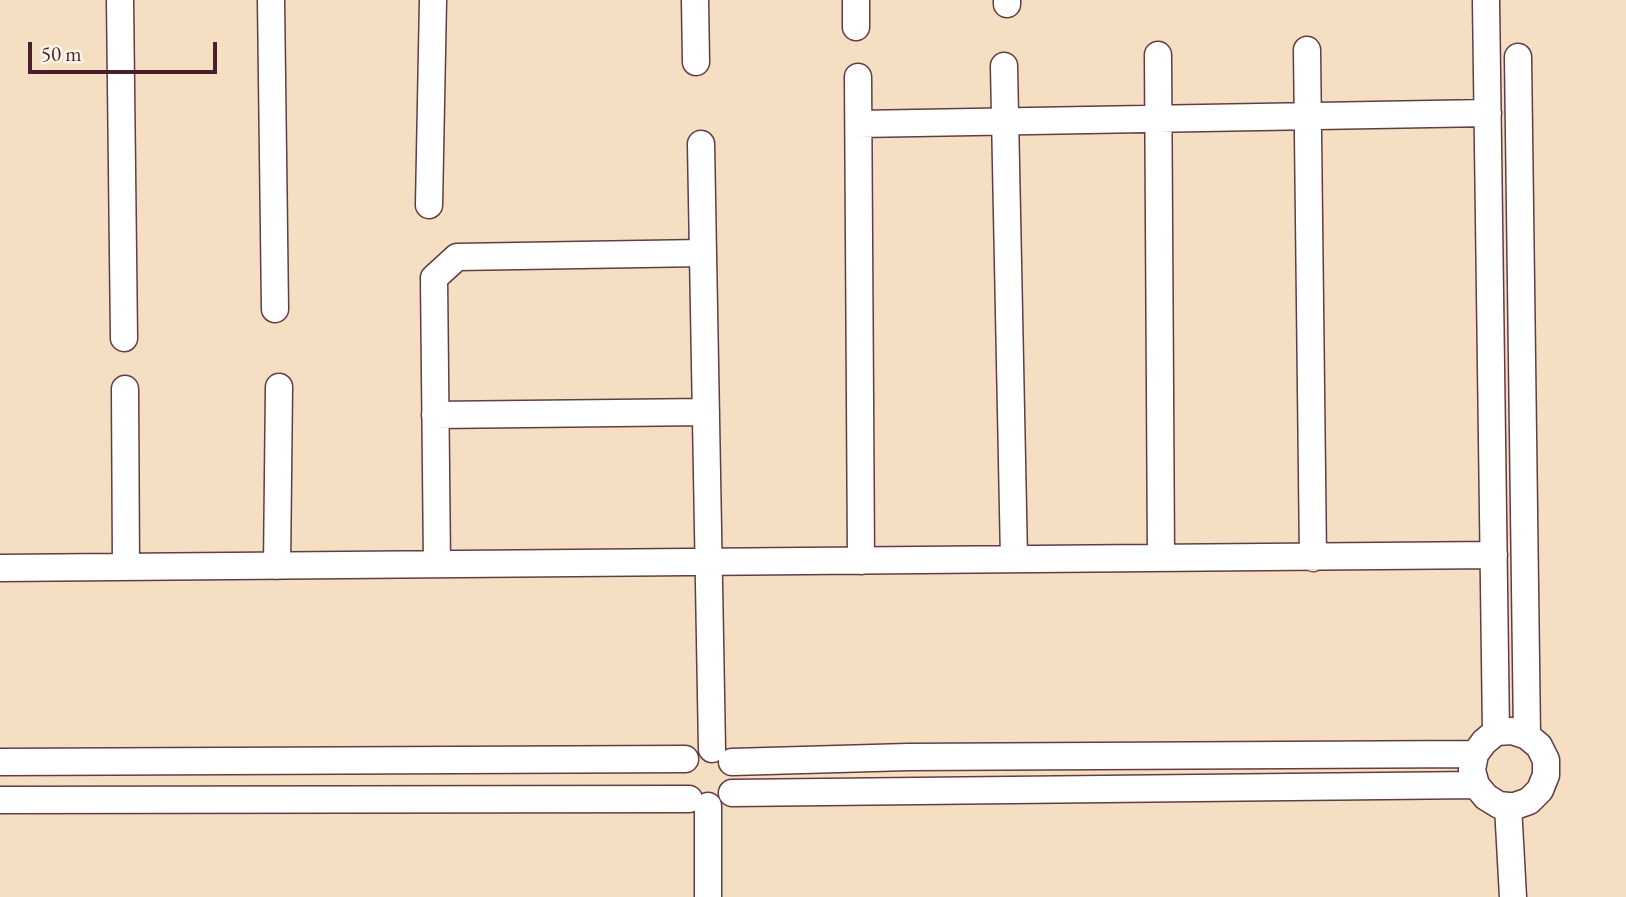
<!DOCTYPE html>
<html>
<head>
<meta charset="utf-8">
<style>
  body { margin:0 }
  #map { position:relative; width:1626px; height:897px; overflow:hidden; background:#f5dfc3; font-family:"EB Garamond",serif }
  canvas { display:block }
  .scale { position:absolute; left:28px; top:42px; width:189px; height:32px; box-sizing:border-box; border:4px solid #4a1f2b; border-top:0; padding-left:9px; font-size:21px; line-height:24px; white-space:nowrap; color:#4a1f2b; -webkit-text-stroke:5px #fcf5e5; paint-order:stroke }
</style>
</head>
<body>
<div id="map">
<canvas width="1626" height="897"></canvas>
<div class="scale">50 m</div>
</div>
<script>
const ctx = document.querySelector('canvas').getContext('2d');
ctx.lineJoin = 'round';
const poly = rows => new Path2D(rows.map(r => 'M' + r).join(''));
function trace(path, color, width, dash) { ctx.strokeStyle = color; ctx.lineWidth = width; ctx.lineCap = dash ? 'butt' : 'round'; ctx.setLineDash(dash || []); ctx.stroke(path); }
const minor = poly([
  [120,0,124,338],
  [271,0,275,309],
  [695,0,696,62],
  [856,0,856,27],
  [1007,0,1007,4],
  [1486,0,1496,732],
  [1307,50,1313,558],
  [1158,55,1161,558],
  [1518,57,1527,736],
  [1004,66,1014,559],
  [858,77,861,561],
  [859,124,1488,113],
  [701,144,712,749],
  [429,205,433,0],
  [125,389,126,567],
  [435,415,706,412],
  [437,564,434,278,457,257,703,253],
  [277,566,279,387],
  [0,568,1494,555],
  [1512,731,1527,736,1539,746,1546,760,1546,775,1540,790,1529,801,1515,806,1508,806,1499,805,1486,797,1476,785,1472,770,1475,754,1484,742,1496,732,1512,731],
  [0,762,685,759],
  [732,762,908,757,1475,754],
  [732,793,1476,785],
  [0,800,689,799],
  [1508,806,1513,897],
  [708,897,708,806]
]);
trace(minor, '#643c42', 29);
trace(minor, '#fff', 26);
</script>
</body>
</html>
